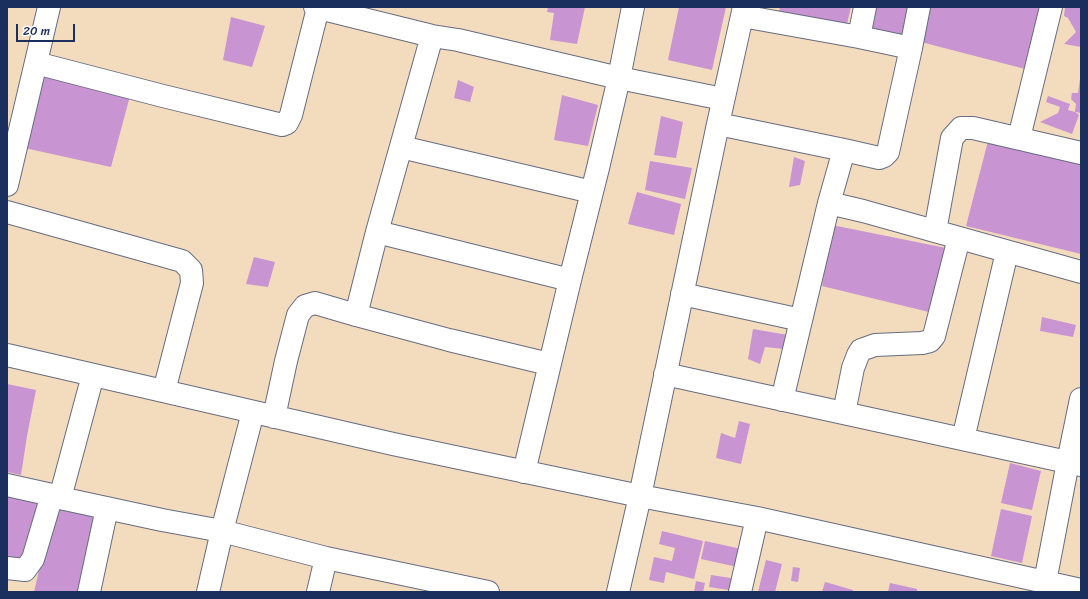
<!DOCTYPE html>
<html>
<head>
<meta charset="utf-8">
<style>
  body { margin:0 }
  #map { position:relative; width:1088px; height:599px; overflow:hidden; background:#f3dcbe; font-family:Sriracha,sans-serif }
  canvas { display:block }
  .frame { position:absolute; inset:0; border:8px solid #1b2f5e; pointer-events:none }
  .scale { position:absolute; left:16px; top:24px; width:59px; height:18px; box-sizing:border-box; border:2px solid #1b2f5e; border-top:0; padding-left:5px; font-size:12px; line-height:14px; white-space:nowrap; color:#1b2f5e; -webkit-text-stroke:3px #fdfcf7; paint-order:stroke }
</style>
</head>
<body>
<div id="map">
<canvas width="1088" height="599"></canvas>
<div class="frame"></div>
<div class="scale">20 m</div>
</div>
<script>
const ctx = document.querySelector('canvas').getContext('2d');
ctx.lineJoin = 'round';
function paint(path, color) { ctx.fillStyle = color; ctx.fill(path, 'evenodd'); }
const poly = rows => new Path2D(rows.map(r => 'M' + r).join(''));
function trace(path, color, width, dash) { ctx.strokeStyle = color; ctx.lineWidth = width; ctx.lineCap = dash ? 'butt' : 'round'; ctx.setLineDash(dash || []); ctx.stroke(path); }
paint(poly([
  [548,7,585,7,577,44,550,40,554,13,547,12],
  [679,7,726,7,712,70,668,60],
  [780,7,851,7,846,28,779,12],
  [873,7,910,7,903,39,868,31],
  [930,7,1046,7,1029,70,921,42],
  [1065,7,1081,7,1081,47,1064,44,1076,32,1068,18,1064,16],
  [231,17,265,26,252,67,223,60],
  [46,73,130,96,111,167,20,147],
  [1080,79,1081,80,1081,113,1075,112,1079,115,1072,134,1040,122,1058,113,1060,107,1046,102,1048,96,1070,104,1068,110,1075,112,1076,104,1071,99,1072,93,1078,93],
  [458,80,474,87,470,102,454,98],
  [562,95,598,105,588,146,554,140],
  [661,116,683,122,676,158,654,155],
  [988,141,1081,161,1081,254,966,226],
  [794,157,805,161,800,185,789,187],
  [650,161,692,168,685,199,645,190],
  [637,192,681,204,674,235,628,224],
  [832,225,951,249,933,313,822,286],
  [254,257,275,262,268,287,246,284],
  [1042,317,1076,325,1073,337,1040,331],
  [753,329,788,335,784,349,765,347,760,364,748,359],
  [7,384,36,390,27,436,21,475,7,472],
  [739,421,750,424,741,464,716,458,721,433,735,438],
  [1010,463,1041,471,1032,510,1001,503],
  [7,488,43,495,30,562,7,557],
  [55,500,103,511,84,592,34,592],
  [1001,509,1032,516,1022,563,991,556],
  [662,531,703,541,694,579,666,572,664,583,649,580,654,557,672,561,675,548,659,544],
  [705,541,746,550,742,568,701,559],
  [766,560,782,564,775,592,758,592],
  [793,567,800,568,798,582,791,581],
  [711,575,737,579,735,591,709,587],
  [696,581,705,583,703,592,694,592],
  [825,582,853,590,853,592,822,592],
  [890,583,917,589,917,592,888,592]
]), '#c894d2');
const street = poly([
  [315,7,432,36,458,40,619,78,723,99],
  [742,16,859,37,911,48,888,152,884,156,879,158,844,150],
  [859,37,865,7],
  [911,48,919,7],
  [36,63,163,96,282,125,287,123,291,115,318,8],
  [718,124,844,150,829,203,782,400],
  [1019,138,1051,7],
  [401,147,592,192],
  [7,185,49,7],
  [829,203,863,211,1081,272],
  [7,212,182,261,191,270,192,283,164,391],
  [935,231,952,138,961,128,973,128,1081,153],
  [377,232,570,280],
  [682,294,801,320],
  [356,315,377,232,432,36],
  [7,355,393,444,640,496,757,518,1081,590],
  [665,374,1081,465],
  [844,413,853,368,858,355,861,350,875,345,922,343,930,341,934,336,959,238],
  [274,417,286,361,298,315,305,306,315,303,356,315,449,340,549,364],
  [963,439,1007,252],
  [524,472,570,280,598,168,619,78,633,7],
  [7,485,52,495,60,498,162,520,222,531,326,558,488,592],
  [60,498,93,375],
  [7,568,25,570,33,559,52,495],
  [1045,582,1068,462,1081,399],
  [89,592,107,508],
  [208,592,222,531,253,412],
  [318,592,326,558],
  [618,592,640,496,718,124,744,7],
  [740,592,757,518]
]);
trace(street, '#676c80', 24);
trace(street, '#fff', 22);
</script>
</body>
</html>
